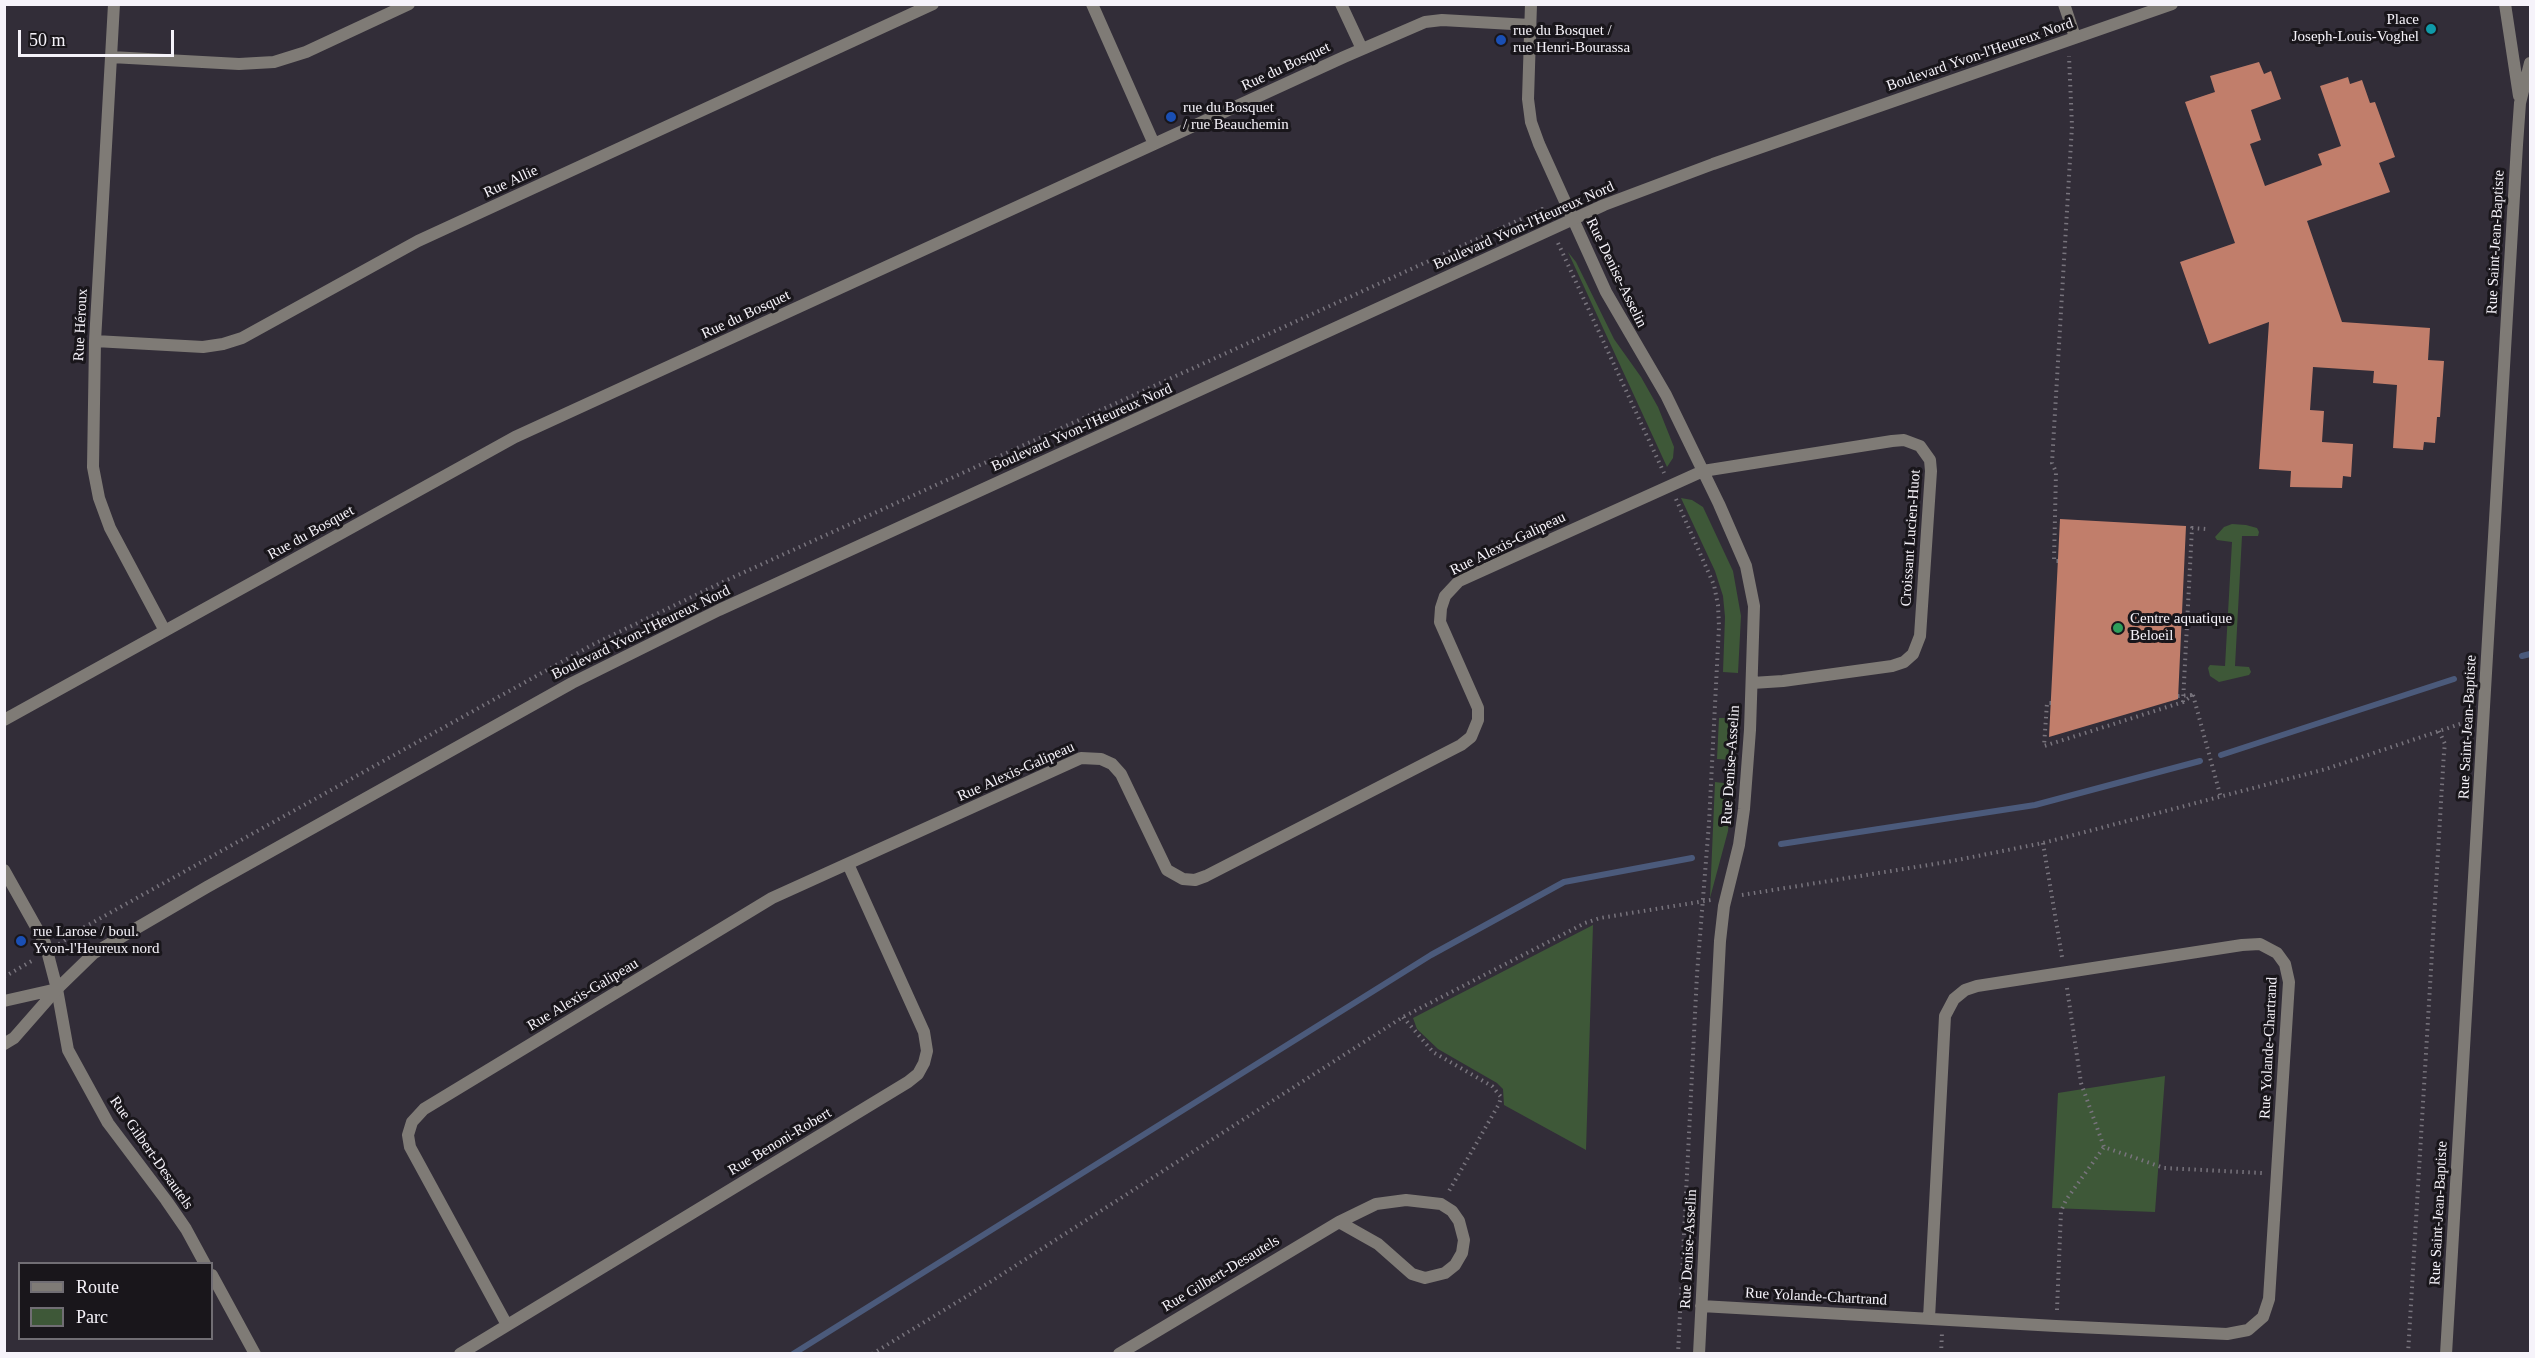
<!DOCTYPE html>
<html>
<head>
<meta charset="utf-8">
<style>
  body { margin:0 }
  #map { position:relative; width:2535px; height:1358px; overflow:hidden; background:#322d38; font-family:Georgia,serif }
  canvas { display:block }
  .frame { position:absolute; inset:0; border:6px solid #f6f3fa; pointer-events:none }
  .legend { position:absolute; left:18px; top:1262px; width:195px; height:78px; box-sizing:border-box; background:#19161b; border:2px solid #716e74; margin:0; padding:8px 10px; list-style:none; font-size:18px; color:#f6f3fa }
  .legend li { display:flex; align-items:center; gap:12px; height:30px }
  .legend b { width:30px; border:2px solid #716e74 }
  .scale { position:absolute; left:18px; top:30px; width:156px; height:27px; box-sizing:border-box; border:3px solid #f6f3fa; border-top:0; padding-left:8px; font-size:18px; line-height:21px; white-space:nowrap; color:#f6f3fa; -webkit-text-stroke:4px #19161b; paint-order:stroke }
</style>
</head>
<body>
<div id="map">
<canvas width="2535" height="1358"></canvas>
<div class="frame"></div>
<ul class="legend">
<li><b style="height:8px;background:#7f7b76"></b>Route</li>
<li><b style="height:16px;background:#3e5838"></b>Parc</li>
</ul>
<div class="scale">50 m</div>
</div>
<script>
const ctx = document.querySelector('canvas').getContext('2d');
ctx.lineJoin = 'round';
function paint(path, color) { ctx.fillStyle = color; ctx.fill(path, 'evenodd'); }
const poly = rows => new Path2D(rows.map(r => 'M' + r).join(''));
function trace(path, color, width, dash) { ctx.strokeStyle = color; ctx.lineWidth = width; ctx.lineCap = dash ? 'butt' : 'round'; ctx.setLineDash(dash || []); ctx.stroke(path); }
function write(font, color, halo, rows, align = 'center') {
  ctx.font = font + ' Georgia,serif'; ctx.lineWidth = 6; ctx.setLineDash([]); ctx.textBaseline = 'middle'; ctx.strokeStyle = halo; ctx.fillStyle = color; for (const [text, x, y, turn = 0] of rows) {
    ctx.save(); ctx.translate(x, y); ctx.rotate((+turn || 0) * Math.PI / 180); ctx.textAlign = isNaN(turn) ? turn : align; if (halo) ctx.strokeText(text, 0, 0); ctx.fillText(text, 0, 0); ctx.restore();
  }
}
paint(poly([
  [1568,252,1576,262,1614,339,1641,377,1658,407,1674,447,1673,458,1667,467],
  [1681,498,1692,500,1703,507,1733,571,1741,616,1738,673,1723,672,1725,617,1723,596,1715,571],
  [2232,524,2246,525,2257,528,2259,532,2258,536,2242,536,2235,666,2249,667,2251,672,2249,675,2219,682,2210,676,2208,668,2210,665,2225,666,2232,542,2217,540,2215,537,2224,527],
  [1719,718,1736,718,1734,760,1717,759],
  [1715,782,1732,784,1728,831,1710,898],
  [1593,925,1586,1150,1504,1105,1503,1089,1497,1083,1438,1049,1417,1029,1413,1018],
  [2165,1076,2155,1212,2052,1208,2058,1093]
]), '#3e5838');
trace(poly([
  [2522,656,2530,654],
  [2221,755,2454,679],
  [1781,844,2035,805,2200,761],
  [793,1354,1431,955,1564,882,1692,858]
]), '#4b5a7b', 6);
paint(poly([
  [2259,62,2264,74,2271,71,2281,99,2251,110,2261,140,2250,144,2265,186,2322,165,2318,154,2341,146,2320,86,2348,77,2350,84,2362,80,2370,103,2375,102,2395,157,2379,163,2390,192,2307,221,2342,322,2430,328,2428,360,2444,361,2440,417,2437,417,2435,443,2424,442,2423,450,2393,448,2397,385,2373,383,2374,371,2313,367,2310,410,2324,411,2322,442,2353,444,2351,477,2343,476,2342,488,2290,487,2291,471,2259,469,2269,322,2209,344,2180,262,2235,243,2185,102,2215,92,2210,76],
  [2060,519,2186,526,2178,699,2049,737]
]), '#c17e6b');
trace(poly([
  [1558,243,1664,473],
  [1676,499,1714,585,1718,605,1719,626,1709,823,1697,974,1678,1354],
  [2058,561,2054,561,2056,472,2052,463,2072,126,2069,56],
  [2193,695,2221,798],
  [2178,696,2193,695],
  [2183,702,2192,528,2206,529],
  [2051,703,2047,703,2044,746,2183,702,2193,695],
  [2043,843,2062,957],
  [1742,895,1947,862,2043,843,2326,769,2469,721],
  [59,944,81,929,592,645,727,580,1530,215,1542,209,1551,212],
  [4,977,35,959],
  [2067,988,2081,1083,2104,1147,2164,1168,2262,1173],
  [1403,1017,1433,1052,1492,1086,1501,1097,1499,1104,1449,1191],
  [2057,1310,2061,1211,2066,1200,2104,1147],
  [872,1354,990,1282,1403,1017,1585,923,1600,918,1711,900],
  [1941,1354,1942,1333],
  [2408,1354,2444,752,2445,744,2439,731]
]), '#78747d', 4, [1.5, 4.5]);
trace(poly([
  [114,4,95,341,93,467,99,498,110,528,165,631],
  [1092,4,1154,144],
  [1341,4,1362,49],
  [1531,4,1528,99,1531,122,1539,144,1606,292,1666,395,1719,504,1746,566,1754,606,1750,730,1744,809,1739,845,1724,906,1720,941,1699,1354],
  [2064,4,2075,37],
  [111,57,239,64,274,62,306,52,409,4],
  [95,341,203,347,223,344,242,338,418,241,933,4],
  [4,720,515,437,1344,57,1425,22,1442,20,1530,25],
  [57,989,68,1050,108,1123,166,1200,186,1229,205,1264],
  [1406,1200,1441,1204,1452,1211,1459,1221,1464,1240,1462,1253,1455,1265,1445,1273,1425,1278,1412,1274,1378,1244,1339,1222,1376,1204,1406,1200],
  [212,1275,255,1354],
  [1701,1306,2056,1326,2227,1334,2248,1330,2263,1317,2269,1299,2289,982,2285,964,2277,953,2260,944,2242,945,1977,986,1965,990,1954,999,1945,1016,1929,1318],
  [507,1325,410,1147,408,1135,412,1122,424,1109,772,898,1081,758,1101,759,1112,764,1121,774,1167,870,1183,879,1195,880,1206,876,1461,745,1471,737,1478,720,1478,708,1440,622,1441,608,1445,596,1459,581,1703,471,1892,441,1904,440,1920,446,1930,460,1931,471,1920,636,1913,654,1904,662,1892,666,1783,681,1752,683],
  [460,1354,908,1082,918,1074,924,1063,927,1051,924,1032,848,864],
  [1119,1354,1339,1222]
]), '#7f7b76', 12);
trace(poly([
  [2505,4,2519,96],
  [4,870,45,943,57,989],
  [4,1001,57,989],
  [4,1044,14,1038,57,989,94,953,207,887,572,683,719,610,1604,205,1713,164,2172,4],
  [2446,1354,2517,145,2520,103,2530,63]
]), '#7f7b76', 12);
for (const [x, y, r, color] of [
  [2431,29,6,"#0f9aa8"],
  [1501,40,6,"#1a4fb4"],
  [1171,117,6,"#1a4fb4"],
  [2118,628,6,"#2e9e5b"],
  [21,941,6,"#1a4fb4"]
]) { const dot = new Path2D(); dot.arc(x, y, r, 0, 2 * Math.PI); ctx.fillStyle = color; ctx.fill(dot); trace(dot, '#19161b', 2); }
write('15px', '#f6f3fa', '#19161b', [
  ["Place",2419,20,"right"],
  ["Joseph-Louis-Voghel",2419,37,"right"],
  ["rue du Bosquet /",1513,31],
  ["rue Henri-Bourassa",1513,48],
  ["rue du Bosquet",1183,108],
  ["/ rue Beauchemin",1183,125],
  ["Centre aquatique",2130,619],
  ["Beloeil",2130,636],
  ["rue Larose / boul.",33,932],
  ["Yvon-l'Heureux nord",33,949]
], 'left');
write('15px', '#f6f3fa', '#19161b', [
  ["Boulevard Yvon-l'Heureux Nord",1980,55,-19],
  ["Rue du Bosquet",1286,67,-25],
  ["Rue Allie",511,182,-25],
  ["Boulevard Yvon-l'Heureux Nord",1524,226,-24],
  ["Rue Saint-Jean-Baptiste",2496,242,-87],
  ["Rue Denise-Asselin",1616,273,64],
  ["Rue du Bosquet",746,315,-25],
  ["Rue Héroux",81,325,-87],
  ["Boulevard Yvon-l'Heureux Nord",1082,428,-24],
  ["Rue du Bosquet",311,533,-29],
  ["Croissant Lucien-Huot",1911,538,-86],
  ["Rue Alexis-Galipeau",1508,544,-26],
  ["Boulevard Yvon-l'Heureux Nord",641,633,-26],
  ["Rue Saint-Jean-Baptiste",2468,727,-87],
  ["Rue Denise-Asselin",1731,765,-86],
  ["Rue Alexis-Galipeau",1016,772,-24],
  ["Rue Alexis-Galipeau",583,995,-31],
  ["Rue Yolande-Chartrand",2269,1048,-87],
  ["Rue Benoni-Robert",780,1142,-31],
  ["Rue Gilbert-Desautels",151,1153,55],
  ["Rue Saint-Jean-Baptiste",2439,1213,-87],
  ["Rue Denise-Asselin",1689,1249,-87],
  ["Rue Gilbert-Desautels",1221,1274,-31],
  ["Rue Yolande-Chartrand",1816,1297,3]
]);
</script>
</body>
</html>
